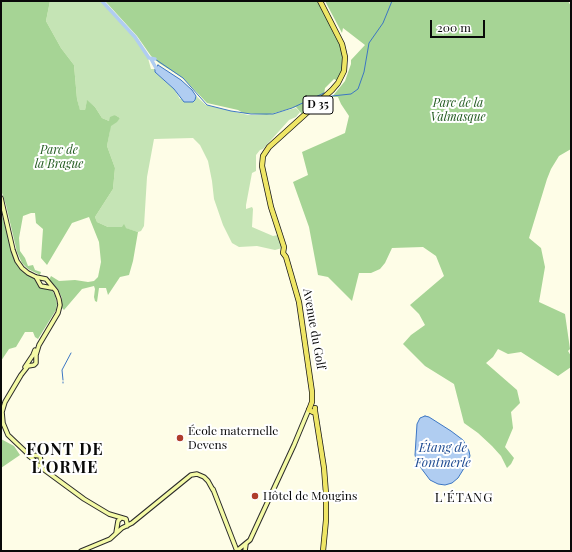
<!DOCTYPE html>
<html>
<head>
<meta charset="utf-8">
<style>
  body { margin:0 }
  #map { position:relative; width:572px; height:552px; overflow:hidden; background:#fefde7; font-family:"Playfair Display",serif }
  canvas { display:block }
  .frame { position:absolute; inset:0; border:2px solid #090909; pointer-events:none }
  .scale { position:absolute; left:430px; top:20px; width:55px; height:18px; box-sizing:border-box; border:2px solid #090909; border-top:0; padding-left:5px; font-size:12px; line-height:14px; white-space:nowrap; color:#090909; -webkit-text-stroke:3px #fff; paint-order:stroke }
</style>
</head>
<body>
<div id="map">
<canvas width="572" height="552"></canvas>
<div class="frame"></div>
<div class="scale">200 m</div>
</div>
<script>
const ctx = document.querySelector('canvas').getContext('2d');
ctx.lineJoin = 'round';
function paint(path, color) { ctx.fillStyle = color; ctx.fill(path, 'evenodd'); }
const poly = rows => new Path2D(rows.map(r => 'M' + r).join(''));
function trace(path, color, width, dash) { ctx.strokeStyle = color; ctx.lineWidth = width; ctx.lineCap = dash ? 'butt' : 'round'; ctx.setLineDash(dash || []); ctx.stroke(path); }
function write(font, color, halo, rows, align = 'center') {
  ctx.font = font + ' "Playfair Display",serif'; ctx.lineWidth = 4; ctx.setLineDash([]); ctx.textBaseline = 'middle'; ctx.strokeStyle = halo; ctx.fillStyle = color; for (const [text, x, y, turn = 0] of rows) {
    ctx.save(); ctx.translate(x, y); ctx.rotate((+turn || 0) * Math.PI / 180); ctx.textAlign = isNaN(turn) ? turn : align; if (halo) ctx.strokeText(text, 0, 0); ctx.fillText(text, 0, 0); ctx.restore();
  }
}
paint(poly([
  [50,1,102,1,146,51,151,69,155,69,155,72,174,89,180,99,195,100,196,96,206,105,248,115,267,115,296,108,300,112,296,117,289,120,263,149,260,150,256,155,256,171,252,173,246,205,246,209,252,207,253,209,252,227,273,236,278,235,282,248,275,250,257,246,239,247,232,243,223,225,214,199,212,181,208,161,200,145,193,138,154,139,147,177,144,226,141,231,138,232,122,227,108,227,97,222,95,217,113,189,115,168,107,146,110,130,1,100,111,125,120,118,115,115,109,121,102,118,95,107,87,101,85,110,80,111,77,99,74,65,61,48,46,21]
]), '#c5e4b5');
paint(poly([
  [1,1,50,1,46,21,61,48,74,65,77,99,80,110,85,110,87,100,95,107,102,118,109,121,110,117,115,115,120,118,117,122,111,126,107,146,115,168,113,189,95,217,97,222,108,227,122,227,124,224,126,228,138,232,133,261,129,275,120,277,108,295,106,288,99,288,97,302,95,301,94,297,95,289,94,286,82,289,64,310,62,308,62,298,58,289,49,280,51,276,59,281,75,280,88,282,94,281,98,277,101,262,99,242,89,217,72,223,47,265,41,258,43,229,36,223,35,213,31,213,23,216,19,238,20,251,25,258,28,266,33,265,35,270,41,272,40,275,28,269,22,263,17,252,6,205,1,190],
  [105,1,319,1,340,39,345,66,338,81,334,79,325,88,324,95,302,114,296,107,267,115,243,113,238,110,207,103,183,78,159,63,151,56,137,36],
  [325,1,568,1,571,6,571,149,559,156,551,169,547,179,529,238,541,248,545,267,539,302,565,314,570,349,568,351,571,356,571,367,558,376,521,352,508,354,498,349,493,357,486,363,517,390,520,403,511,412,513,428,505,447,514,458,511,464,507,468,501,456,492,446,478,433,464,423,454,384,425,366,403,344,411,335,425,325,419,314,410,305,444,276,436,256,423,247,392,248,385,263,380,269,371,273,359,273,352,301,328,277,318,275,309,227,293,182,308,175,302,152,345,133,349,116,341,104,338,97,332,97,345,81,351,64,351,60,365,45,343,28,342,33],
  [1,212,14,258,16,263,28,275,37,280,39,285,52,290,55,296,57,304,56,310,38,339,35,337,33,332,25,332,16,347,9,349,1,361],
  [1,439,14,446,20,455,1,468]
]), '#a6d495');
const water = poly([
  [158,65,181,80,192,90,196,96,195,100,193,102,184,102,174,89,155,72,155,69,158,65],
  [425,416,429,417,451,431,463,440,469,451,470,456,466,465,458,478,452,483,445,485,438,484,430,480,415,460,416,459,415,455,417,424,420,418,425,416]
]);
paint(water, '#b0cdf1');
trace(water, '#3c76c3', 1);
trace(poly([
  [155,59,183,78,207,105,231,111,251,114,273,114,292,108,324,93],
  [332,96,351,94,358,89,364,72,369,43,383,23,392,1],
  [63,380,62,370,71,353],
  [63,383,63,382]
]), '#3c76c3', 1);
trace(poly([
  [102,1,135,37,149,58,155,59],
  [151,59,156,68]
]), '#b0cdf1', 3.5);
const secondary = poly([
  [1,198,13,250,17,261,22,268,28,273,36,277,46,279,56,291,59,299,60,305,58,313,39,345,36,355,36,363,34,365,28,366,21,375,5,402,2,412,3,423,8,435,27,453,32,455,40,456,42,467],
  [36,277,41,286,52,288],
  [25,367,33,355,35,350],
  [29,456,33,459,35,463,84,499,109,514,126,519,127,523,127,526],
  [213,489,237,551],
  [116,533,118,521,121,518],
  [81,551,110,539,122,528,132,523,191,475,197,474,204,477,208,481,213,490],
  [237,551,239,549,250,540,294,445,309,409],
  [245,551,246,544]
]);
const primary = poly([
  [315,408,315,411,313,412,309,410,312,402,312,392,299,302,286,257,283,253,284,247,271,207,262,166,263,156,269,147,332,90,338,83,344,71,345,57,342,44,320,1],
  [315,411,324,468,326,494,326,520,323,551]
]);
trace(secondary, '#2b2b2b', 5.5);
trace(primary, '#1a1a1a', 6);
trace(secondary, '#f4faa6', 3.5);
trace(primary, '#efe666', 4.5);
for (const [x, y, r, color] of [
  [180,438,4,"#af3c2c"],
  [255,496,4,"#af3c2c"]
]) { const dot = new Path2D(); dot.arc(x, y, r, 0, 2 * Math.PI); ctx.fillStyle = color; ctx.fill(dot); trace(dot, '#fff', 1.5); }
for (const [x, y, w] of [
  [318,105,30]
]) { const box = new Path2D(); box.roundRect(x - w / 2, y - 9, w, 18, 3); ctx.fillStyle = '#fff'; ctx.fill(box); trace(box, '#090909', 1); }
write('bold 11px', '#090909', null, [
  ["D 35",318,105]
]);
write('italic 12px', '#225b20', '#fff', [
  ["Parc de la",458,103],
  ["Valmasque",458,117],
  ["Parc de",59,150],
  ["la Brague",59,164]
]);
write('12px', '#090909', '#fff', [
  ["Avenue du Golf",314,329,80]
]);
write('12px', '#090909', '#fff', [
  ["École maternelle",188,431],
  ["Devens",188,445],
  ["Hôtel de Mougins",263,496]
], 'left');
write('italic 13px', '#1d4a91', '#fff', [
  ["Étang de",443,448],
  ["Fontmerle",443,463]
]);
ctx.letterSpacing = '1px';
write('13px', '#090909', '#fff', [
  ["L'ÉTANG",464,498]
]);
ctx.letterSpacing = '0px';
ctx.letterSpacing = '1px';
write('bold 16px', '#090909', '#fff', [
  ["FONT DE",65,450],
  ["L'ORME",65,468]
]);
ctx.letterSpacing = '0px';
</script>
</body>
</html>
